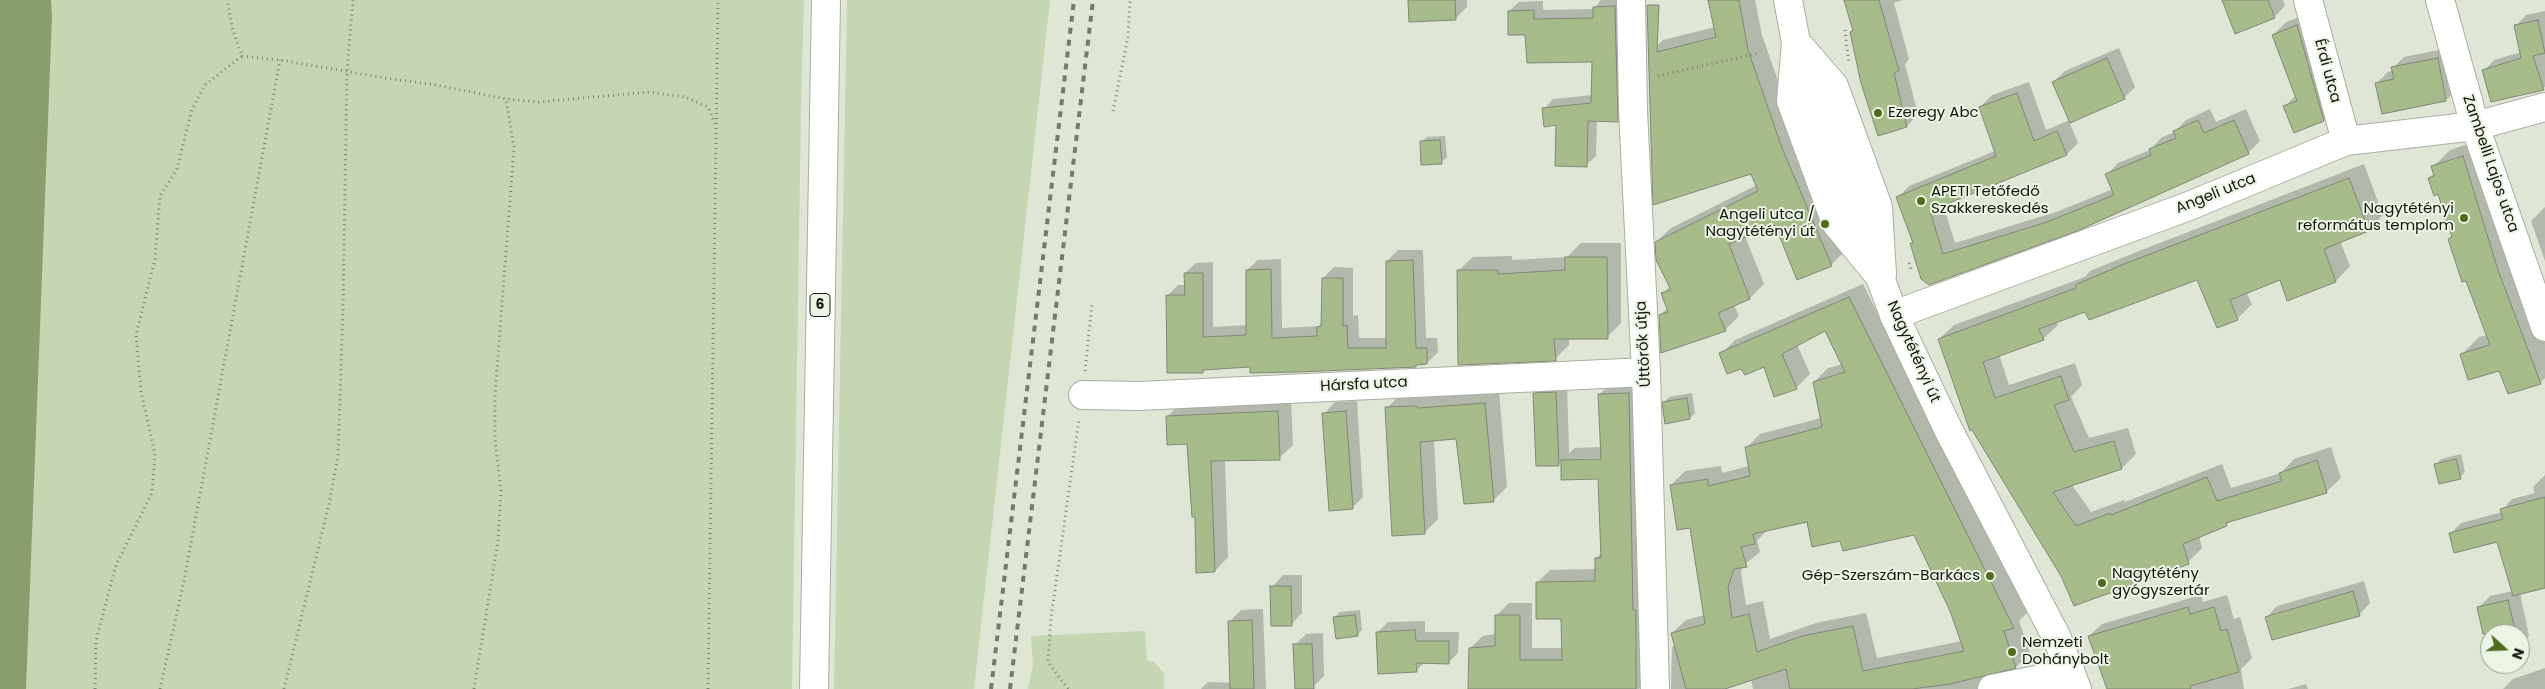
<!DOCTYPE html>
<html>
<head>
<meta charset="utf-8">
<style>
  body { margin:0 }
  #map { position:relative; width:2545px; height:689px; overflow:hidden; background:#dfe6d6; font-family:Poppins,sans-serif }
  canvas { display:block }
  .north { position:absolute; left:2480px; top:624px; width:50px; height:50px; box-sizing:border-box; background:#ecf4e3; border:1px solid #969c8f; border-radius:50%; rotate:110deg; font-size:14px; font-weight:700; line-height:20px; text-align:center; color:#151712 }
  .north::after { content:''; display:block; margin:auto; width:18px; height:22px; background:#516b1d; clip-path:polygon(50% 0,100% 100%,50% 72%,0 100%) }
</style>
</head>
<body>
<div id="map">
<canvas width="2545" height="689"></canvas>
<div class="north">N</div>
</div>
<script>
const ctx = document.querySelector('canvas').getContext('2d');
ctx.lineJoin = 'round';
function paint(path, color) { ctx.fillStyle = color; ctx.fill(path, 'evenodd'); }
const poly = rows => new Path2D(rows.map(r => 'M' + r).join(''));
function trace(path, color, width, dash) { ctx.strokeStyle = color; ctx.lineWidth = width; ctx.lineCap = dash ? 'butt' : 'round'; ctx.setLineDash(dash || []); ctx.stroke(path); }
function write(font, color, halo, rows, align = 'center') {
  ctx.font = font + ' Poppins,sans-serif'; ctx.lineWidth = 4; ctx.setLineDash([]); ctx.textBaseline = 'middle'; ctx.strokeStyle = halo; ctx.fillStyle = color; for (const [text, x, y, turn = 0] of rows) {
    ctx.save(); ctx.translate(x, y); ctx.rotate((+turn || 0) * Math.PI / 180); ctx.textAlign = isNaN(turn) ? turn : align; if (halo) ctx.strokeText(text, 0, 0); ctx.fillText(text, 0, 0); ctx.restore();
  }
}
paint(poly([
  [51,0,804,0,801,107,792,689,26,689],
  [847,0,1050,0,974,689,834,689],
  [1145,631,1147,660,1154,662,1164,673,1164,689,1028,689,1033,665,1031,636]
]), '#c6d5b2');
paint(poly([
  [0,0,51,0,52,17,26,689,0,689]
]), '#899d6d');
paint(poly([
  [1409,0,1467,0,1467,7,1456,18],
  [1601,0,1622,0,1627,111,1617,121,1597,120,1596,156,1586,165,1544,109,1553,99,1593,95,1594,61,1527,34,1509,11,1519,2,1543,1,1543,10,1594,9],
  [1709,0,1755,0,1762,35,1808,167,1846,250,1831,265,1798,278,1775,224,1745,236,1764,284,1750,298,1734,305,1739,316,1725,330,1660,315,1668,308,1663,293,1670,286,1656,242,1671,228,1757,185,1752,172,1649,55,1663,40,1715,27],
  [1845,0,1903,0,1894,3,1909,59,1905,64,1918,114,1907,126,1879,134,1851,33,1854,30],
  [2223,0,2283,0,2285,6,2274,17],
  [2545,11,2545,87,2492,101,2484,71,2494,60,2521,52,2516,26,2526,15],
  [2310,13,2337,107,2324,120,2295,132,2285,106,2296,95,2273,35,2286,22],
  [2119,48,2135,87,2124,98,2069,121,2078,143,2067,154,1943,205,1955,243,2056,212,2113,189,2107,175,2118,163,2150,150,2162,137,2175,132,2186,120,2210,109,2216,122,2246,109,2260,141,2248,153,1929,284,1911,244,1914,242,1898,198,1909,186,1995,151,1980,107,1992,95,2029,82,2046,130,2070,120,2053,82,2065,71],
  [2449,48,2457,89,2446,100,2377,83,2388,72,2393,71,2393,68,2404,57],
  [1445,136,1447,157,1441,163,1421,142,1427,137],
  [2480,140,2545,333,2545,378,2540,383,2462,354,2479,337,2487,335,2449,239,2453,235,2439,192,2429,178,2435,173,2433,167,2450,150],
  [2364,164,2383,215,2368,230,2340,241,2350,266,2336,281,2288,299,2281,278,2246,292,2252,304,2237,319,2198,278,2086,310,2056,322,2058,325,2043,339,1999,354,2009,385,2075,363,2082,385,2071,397,2089,438,2128,428,2136,454,2122,468,2072,485,2091,512,2124,500,2125,502,2222,464,2231,488,2281,473,2294,459,2331,447,2341,478,2326,492,2231,520,2226,525,2199,536,2202,548,2188,562,2062,575,1939,339,1954,325,2085,277,2090,271,2139,251],
  [2545,207,2545,261,2531,221],
  [1581,243,1621,243,1621,323,1607,337,1569,338,1569,345,1555,359,1458,271,1473,257,1512,256,1512,260,1567,257],
  [1398,250,1423,250,1426,338,1437,338,1438,352,1427,363,1251,366,1206,368,1202,372,1167,296,1178,285,1186,285,1185,273,1196,263,1213,262,1213,327,1247,325,1247,270,1258,260,1281,259,1282,328,1319,326,1322,323,1323,278,1334,267,1353,268,1353,316,1358,315,1359,338,1387,338,1387,261],
  [1863,284,2027,613,2019,621,2030,653,2016,667,1990,674,1990,677,1999,689,1753,689,1751,679,1719,689,1671,689,1672,647,1675,645,1672,633,1686,620,1705,615,1691,527,1671,485,1685,471,1721,466,1722,473,1749,466,1746,448,1760,434,1821,418,1814,382,1828,368,1843,364,1825,330,1797,344,1810,374,1796,388,1765,365,1742,367,1721,354,1735,340],
  [1808,520,1841,540,1915,534,1951,611,1962,641,1877,658,1866,613,1816,623,1770,639,1763,601,1746,605,1741,572,1743,566,1760,552,1757,541,1768,529],
  [1567,381,1569,453,1575,448,1601,447,1600,394,1612,382,1641,381,1648,680,1639,689,1470,689,1470,648,1483,636,1496,634,1496,616,1509,603,1532,603,1532,648,1563,648,1563,618,1537,583,1550,570,1596,569,1596,558,1602,553,1599,477,1562,461,1558,464,1535,393,1546,382],
  [1607,458,1607,460,1573,461,1573,459],
  [1499,390,1507,487,1493,501,1457,438,1434,440,1438,519,1424,533,1387,408,1401,394],
  [1692,393,1695,413,1690,418,1664,402,1669,397],
  [1291,398,1293,445,1279,458,1225,460,1228,557,1215,571,1196,515,1188,443,1167,417,1181,403],
  [1357,401,1363,497,1352,508,1324,414,1335,402],
  [2461,454,2465,472,2460,477,2436,465,2441,459],
  [2545,475,2545,587,2520,593,2529,636,2520,645,2520,634,2490,634,2489,654,2478,608,2490,596,2513,591,2498,540,2450,534,2461,523,2502,512,2502,510,2512,499,2535,493,2533,487],
  [1283,575,1302,575,1302,613,1291,625,1272,587],
  [2364,581,2370,603,2359,615,2266,618,2277,606],
  [2201,595,2203,602,2227,595,2234,619,2240,617,2252,658,2241,669,2244,689,2108,689,2089,636,2102,624],
  [1263,609,1266,689,1201,689,1208,682,1232,683,1230,621,1241,610],
  [1360,610,1362,630,1357,635,1334,618,1340,612],
  [1425,621,1425,632,1459,632,1458,653,1448,663,1425,662,1416,671,1378,632,1388,622],
  [1323,633,1324,676,1313,687,1295,645,1306,634],
  [2545,668,2545,689,2503,689,2513,679],
  [2306,684,2308,689,2288,689]
]), '#0003');
const building = poly([
  [1408,0,1455,0,1456,20,1409,22,1408,0],
  [1708,0,1739,0,1748,50,1782,148,1832,266,1797,280,1775,225,1729,244,1750,299,1718,313,1726,331,1661,353,1659,315,1668,312,1661,293,1671,290,1656,260,1655,242,1758,191,1751,174,1653,205,1647,5,1659,5,1657,52,1716,37,1708,0],
  [1844,0,1879,0,1899,71,1894,73,1907,127,1878,136,1861,83,1850,32,1853,31,1844,0],
  [2222,0,2268,0,2275,18,2235,34,2222,0],
  [1615,6,1618,122,1588,121,1587,167,1555,166,1556,125,1544,127,1542,108,1591,103,1592,62,1527,63,1525,35,1508,35,1508,11,1534,10,1534,19,1593,18,1593,7,1615,6],
  [2538,20,2545,53,2533,56,2544,90,2491,102,2482,70,2521,58,2514,25,2538,20],
  [2297,25,2324,121,2294,133,2283,106,2297,101,2272,35,2297,25],
  [2107,58,2125,99,2070,123,2052,82,2107,58],
  [2438,58,2446,101,2382,114,2375,83,2394,79,2391,67,2438,58],
  [2017,93,2034,141,2057,131,2067,155,1930,211,1943,254,2044,223,2114,195,2105,174,2151,155,2149,149,2176,138,2173,131,2198,120,2204,133,2234,120,2249,154,2077,231,1929,285,1921,279,1910,243,1913,243,1896,197,1996,156,1979,107,2017,93],
  [1440,140,1442,164,1421,165,1420,141,1440,140],
  [2463,156,2498,270,2541,384,2508,394,2499,371,2468,380,2460,354,2490,345,2466,281,2462,282,2448,239,2452,237,2438,194,2434,196,2428,178,2434,176,2431,166,2463,156],
  [2349,178,2369,231,2324,249,2336,282,2287,301,2280,280,2230,300,2238,320,2217,328,2197,280,2089,320,2085,312,2039,329,2044,340,1983,362,1995,398,2061,376,2069,400,2054,405,2074,452,2114,441,2122,469,2053,492,2076,526,2110,513,2111,515,2207,477,2217,501,2282,481,2279,473,2317,460,2327,493,2226,523,2227,526,2183,544,2189,564,2074,606,2061,576,1972,430,1970,431,1938,339,2076,288,2075,285,2124,264,2349,178],
  [1565,257,1607,257,1608,339,1554,339,1556,361,1458,365,1457,270,1498,270,1498,274,1565,270,1565,257],
  [1413,260,1416,348,1427,348,1427,364,1416,365,1416,367,1298,372,1250,373,1250,367,1203,370,1203,373,1167,373,1166,295,1185,295,1184,273,1203,273,1203,337,1246,335,1246,270,1271,269,1272,338,1317,336,1317,327,1321,326,1322,278,1343,278,1343,326,1347,325,1348,348,1386,348,1386,261,1413,260],
  [1849,297,2014,628,2004,631,2016,668,1950,684,1912,689,1790,689,1786,669,1725,689,1686,689,1671,633,1705,624,1690,528,1677,530,1670,485,1708,479,1708,486,1750,476,1745,447,1822,427,1813,382,1845,372,1825,331,1782,354,1797,389,1774,397,1764,367,1745,375,1741,369,1727,374,1719,353,1849,297],
  [1807,522,1812,547,1840,541,1843,551,1914,535,1950,611,1964,651,1863,671,1853,626,1802,636,1757,652,1749,614,1732,618,1728,587,1734,569,1747,567,1741,547,1755,544,1753,534,1807,522],
  [1556,392,1559,466,1536,466,1533,393,1556,392],
  [1629,393,1633,610,1636,610,1636,689,1468,689,1469,648,1495,646,1495,615,1520,615,1520,660,1562,660,1561,619,1536,619,1536,582,1595,581,1595,558,1601,558,1598,479,1561,480,1561,460,1601,459,1598,394,1629,393],
  [1687,398,1690,419,1665,424,1662,402,1687,398],
  [1485,403,1494,502,1464,504,1456,439,1420,442,1425,534,1392,536,1385,407,1417,406,1418,408,1485,403],
  [1278,411,1280,460,1211,461,1215,572,1196,573,1195,517,1192,517,1187,444,1167,445,1166,416,1278,411],
  [1346,411,1353,509,1329,511,1322,413,1346,411],
  [2456,459,2461,479,2439,484,2434,464,2456,459],
  [2545,497,2545,588,2513,596,2497,542,2454,553,2449,533,2503,519,2500,509,2545,497],
  [1270,586,1291,586,1292,626,1271,626,1270,586],
  [2353,591,2360,616,2272,640,2265,617,2353,591],
  [2508,600,2516,634,2483,634,2477,607,2508,600],
  [2188,607,2190,614,2214,607,2221,631,2227,629,2239,672,2190,686,2191,689,2107,689,2088,636,2188,607],
  [1355,615,1358,636,1336,639,1333,617,1355,615],
  [1252,620,1254,689,1230,689,1228,621,1252,620],
  [1415,630,1416,641,1449,641,1449,664,1416,663,1417,672,1378,674,1376,632,1415,630],
  [1293,644,1312,644,1314,689,1295,689,1293,644]
]);
paint(building, '#a7bc8a');
trace(building, '#808778', 1);
const minor = poly([
  [1631,0,1633,110,1646,372,1655,689],
  [2308,0,2346,141],
  [2440,0,2475,126,2545,327],
  [1796,42,1791,101,1836,223,1877,273],
  [1796,42,1834,86,1878,207,1882,274],
  [1894,315,2189,206,2346,141,2475,126,2545,107],
  [1083,395,1139,396,1646,372],
  [1992,689,2071,673]
]);
const major = poly([
  [1788,0,1796,42,1821,118,1894,315,1948,429,2057,638,2077,689],
  [814,689,826,0]
]);
trace(minor, '#a9afa0', 30);
trace(major, '#a9afa0', 30);
trace(poly([
  [1845,30,1849,64],
  [242,56,280,60,391,79,431,84,506,99,539,102,649,92,685,97,708,107,715,124],
  [1658,76,1759,53],
  [1113,111,1128,37,1130,0],
  [1909,263,1912,272],
  [1085,371,1092,304],
  [95,689,96,640,116,565,152,493,155,454,141,392,136,335,155,259,160,196,177,169,192,109,205,85,242,56,233,31,227,0],
  [160,689,184,581,280,60],
  [284,689,329,504,338,456,343,307,347,71,353,0],
  [474,689,498,541,501,490,495,440,495,395,514,148,506,99],
  [708,689,718,0],
  [1068,689,1048,662,1051,618,1079,419]
]), '#7e8378', 3, [1, 4]);
trace(minor, '#fff', 28);
trace(major, '#fff', 28);
trace(poly([
  [991,689,1074,0],
  [1010,689,1093,0]
]), '#757a6f', 4, [6, 6]);
for (const [x, y, r, color] of [
  [1878,113,5,"#516b1d"],
  [1921,201,5,"#516b1d"],
  [2464,218,5,"#516b1d"],
  [1825,224,5,"#516b1d"],
  [1990,576,5,"#516b1d"],
  [2102,583,5,"#516b1d"],
  [2012,652,5,"#516b1d"]
]) { const dot = new Path2D(); dot.arc(x, y, r, 0, 2 * Math.PI); ctx.fillStyle = color; ctx.fill(dot); trace(dot, '#ecf4e3', 2); }
for (const [x, y, w] of [
  [820,305,20]
]) { const box = new Path2D(); box.roundRect(x - w / 2, y - 11.5, w, 23, 4); ctx.fillStyle = '#ecf4e3'; ctx.fill(box); trace(box, '#151712', 1); }
write('bold 14px', '#151712', null, [
  ["6",820,305]
]);
write('15px', '#151712', '#ecf4e3', [
  ["Érdi utca",2327,71,75],
  ["Zambelli Lajos utca",2490,164,71],
  ["Angeli utca",2216,194,-22],
  ["Úttörők útja",1644,344,-93],
  ["Nagytétényi út",1913,352,66],
  ["Hársfa utca",1364,385,-3]
]);
write('15px', '#151712', '#ecf4e3', [
  ["Ezeregy Abc",1888,113],
  ["APETI Tetőfedő",1931,192],
  ["Szakkereskedés",1931,209],
  ["Nagytétényi",2454,209,"right"],
  ["református templom",2454,226,"right"],
  ["Angeli utca /",1815,215,"right"],
  ["Nagytétényi út",1815,232,"right"],
  ["Nagytétény",2112,574],
  ["gyógyszertár",2112,591],
  ["Gép-Szerszám-Barkács",1980,576,"right"],
  ["Nemzeti",2022,643],
  ["Dohánybolt",2022,660]
], 'left');
</script>
</body>
</html>
